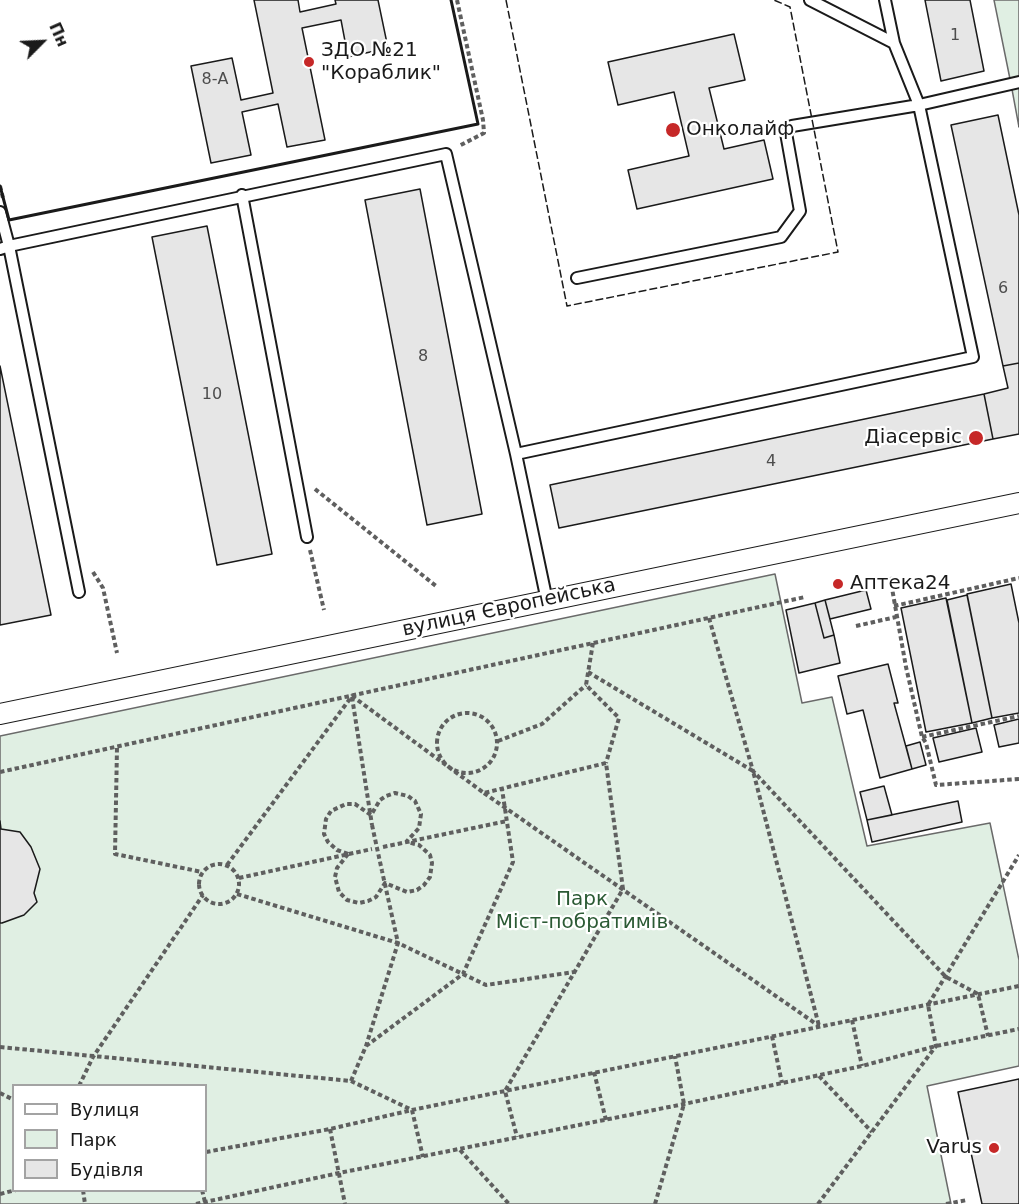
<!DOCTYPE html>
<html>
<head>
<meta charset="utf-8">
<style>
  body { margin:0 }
  #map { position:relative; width:1019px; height:1204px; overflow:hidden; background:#fff; font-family:"DejaVu Sans",sans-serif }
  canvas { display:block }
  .legend { position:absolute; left:12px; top:1084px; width:195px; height:108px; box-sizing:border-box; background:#fff; border:2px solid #a3a3a3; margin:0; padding:8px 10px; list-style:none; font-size:18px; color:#1a1a1a }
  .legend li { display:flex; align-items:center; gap:12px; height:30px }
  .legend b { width:30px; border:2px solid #a3a3a3 }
  .north { position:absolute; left:12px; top:12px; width:60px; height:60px; -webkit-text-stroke:4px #fff; paint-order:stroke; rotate:66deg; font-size:16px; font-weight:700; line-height:24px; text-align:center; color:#1a1a1a }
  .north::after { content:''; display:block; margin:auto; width:21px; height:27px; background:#1a1a1a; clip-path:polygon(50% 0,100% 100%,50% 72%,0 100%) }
</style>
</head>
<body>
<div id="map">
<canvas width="1019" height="1204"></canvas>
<ul class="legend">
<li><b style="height:8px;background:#fff"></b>Вулиця</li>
<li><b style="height:16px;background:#e0efe3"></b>Парк</li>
<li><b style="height:16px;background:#e6e6e6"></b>Будівля</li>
</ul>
<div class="north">Пн</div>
</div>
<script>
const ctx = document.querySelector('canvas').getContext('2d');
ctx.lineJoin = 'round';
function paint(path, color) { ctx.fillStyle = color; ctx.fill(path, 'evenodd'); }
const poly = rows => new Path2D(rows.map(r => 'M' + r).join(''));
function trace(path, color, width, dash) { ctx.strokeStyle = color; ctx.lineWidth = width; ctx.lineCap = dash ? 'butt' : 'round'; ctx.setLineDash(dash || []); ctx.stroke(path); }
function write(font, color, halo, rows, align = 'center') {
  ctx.font = font + ' "DejaVu Sans",sans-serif'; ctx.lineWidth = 4.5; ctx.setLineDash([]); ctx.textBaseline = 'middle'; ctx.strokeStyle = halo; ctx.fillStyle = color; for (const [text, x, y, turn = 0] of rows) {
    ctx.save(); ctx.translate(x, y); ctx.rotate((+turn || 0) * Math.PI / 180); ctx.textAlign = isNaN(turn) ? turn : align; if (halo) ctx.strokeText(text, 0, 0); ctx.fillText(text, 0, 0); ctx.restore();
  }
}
const green = poly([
  [994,0,1019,0,1019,127,1011,84,994,0],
  [775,574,802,703,832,697,867,846,990,823,1019,960,1019,1066,927,1086,951,1204,0,1204,0,736,775,574],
  [14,1086,206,1086,206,1190,14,1190,14,1086]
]);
paint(green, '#e0efe3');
trace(green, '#6a6a6a', 1.5);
const building = poly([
  [254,0,298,0,300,12,336,4,335,0,378,0,388,48,348,57,341,20,302,28,325,140,287,147,278,104,242,112,251,155,211,163,191,66,232,58,241,100,273,93,254,0],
  [925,0,970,0,984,71,941,81,925,0],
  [734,34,745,80,709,88,724,149,764,140,773,179,637,209,628,170,689,156,674,92,618,105,608,62,734,34],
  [998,115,1019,215,1019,363,1003,366,951,125,998,115],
  [420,189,482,514,427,525,365,200,420,189],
  [207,226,272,554,217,565,152,237,207,226],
  [1019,363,1019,434,993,439,984,394,1008,388,1003,366,1019,363],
  [0,366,51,615,0,625,0,366],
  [984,394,993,439,559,528,550,485,984,394],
  [1011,584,1019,623,1019,713,992,718,967,594,1011,584],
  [866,590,871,609,830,619,825,600,866,590],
  [967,595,992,718,972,723,947,600,967,595],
  [946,598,972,723,926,732,901,608,946,598],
  [825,600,834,635,824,638,815,603,825,600],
  [815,603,824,638,834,635,840,663,799,673,786,610,815,603],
  [888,664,898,703,894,703,912,769,880,778,863,710,847,714,838,676,888,664],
  [1019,719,1019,743,999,747,994,725,1019,719],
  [976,728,982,752,939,762,933,738,976,728],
  [920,742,926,765,912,769,906,746,920,742],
  [884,786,892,815,867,820,860,792,884,786],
  [958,801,962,822,872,842,867,820,958,801],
  [0,821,1,829,20,832,31,847,40,869,34,893,37,902,24,915,2,923,0,923,0,821],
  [1019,1079,1019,1204,982,1204,958,1092,1019,1079]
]);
paint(building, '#e6e6e6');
trace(building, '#1a1a1a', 1.5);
const service = poly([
  [885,0,894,43],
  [242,195,307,537],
  [0,212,9,246,446,154,516,454,547,601],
  [0,249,9,246,79,592],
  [577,278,781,237,800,211,786,133,792,126,919,105,1019,82],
  [516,454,973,357,919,105,894,43,810,0]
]);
const minor = poly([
  [0,714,1019,503]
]);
trace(service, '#1a1a1a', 14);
trace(minor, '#1a1a1a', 22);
trace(poly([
  [457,0,483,120,484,133,459,146],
  [1018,125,1019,125],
  [0,186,3,198],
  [315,489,436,586],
  [310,550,324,610],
  [93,572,103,588,117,653],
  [890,577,906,667,922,737,926,743,936,785,1019,779],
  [894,606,1019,578],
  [709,618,753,771,946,977,978,994,988,1036],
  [856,626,896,617],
  [593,643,586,685,619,718,606,763],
  [588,672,753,771,819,1026],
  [352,697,372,825],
  '437 743a30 30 0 1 1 60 0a30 30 0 1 1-60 0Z',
  [922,737,1019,716],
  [498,741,542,724,586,685],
  [117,748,115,854,202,872],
  [0,772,805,597],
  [484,793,819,1026],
  [383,847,507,821],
  [348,854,337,850,328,842,324,834,326,819,331,811,346,804,355,804,371,815,380,800,386,796,395,793,408,796,415,801,421,814,419,828,406,842],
  [348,854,337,868,335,877,339,892,347,900,359,903,368,901,376,897,385,883,407,892,417,890,424,885,430,877,432,863,430,855,419,845,407,842],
  '199 884a20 20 0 1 1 40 0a20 20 0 1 1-40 0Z',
  [227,865,352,696,484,793,606,763,623,889,505,1091,517,1137],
  [239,878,372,849],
  [237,894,398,943,486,985,574,972],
  [852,1020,862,1066],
  [772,1036,782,1083],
  [366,1046,463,974,513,862,502,789],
  [0,1047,351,1081,412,1110,423,1157],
  [594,1072,606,1120],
  [819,1076,872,1132],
  [351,1081,366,1046,398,943,382,871],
  [79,1086,93,1057,203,895],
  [0,1093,14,1100],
  [330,1129,345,1204],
  [460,1150,509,1204],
  [206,1152,330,1129,412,1110,1019,986],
  [83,1190,85,1204],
  [202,1190,205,1202],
  [0,1194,16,1190],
  [196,1204,339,1173,684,1104,862,1066,936,1046,1019,1029],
  [655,1204,684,1104,675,1056],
  [818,1204,936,1046,928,1005,1019,855],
  [946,1204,967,1200]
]), '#5f5f5f', 4, [4.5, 3]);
trace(service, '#fff', 10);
trace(minor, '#fff', 20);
trace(poly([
  [372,825,382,871]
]), '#5f5f5f', 4, [4.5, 3]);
trace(poly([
  [506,0,567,306,838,252,790,7,774,0]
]), '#1a1a1a', 1.5, [8, 3]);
trace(poly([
  [0,186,9,220,478,124,451,0]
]), '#1a1a1a', 3);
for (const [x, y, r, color] of [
  [309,62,6,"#c62828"],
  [673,130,8,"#c62828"],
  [976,438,8,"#c62828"],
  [838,584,6,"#c62828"],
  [994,1148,6,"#c62828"]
]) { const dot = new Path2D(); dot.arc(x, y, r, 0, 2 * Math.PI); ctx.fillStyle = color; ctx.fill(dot); trace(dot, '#fff', 2); }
write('16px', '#4d4d4d', null, [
  ["1",955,36],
  ["8-А",215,80],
  ["6",1003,289],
  ["8",423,357],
  ["10",212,395],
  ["4",771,462]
]);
write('20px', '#1a1a1a', '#fff', [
  ["ЗДО №21",321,51],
  ["\"Кораблик\"",321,74],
  ["Онколайф",686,130],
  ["Діасервіс",962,438,"right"],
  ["Аптека24",850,584],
  ["Varus",982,1148,"right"]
], 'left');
write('20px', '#1a1a1a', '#fff', [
  ["вулиця Європейська",509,608,-12]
]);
write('20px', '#2b5a34', '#fff', [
  ["Парк",582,900],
  ["Міст-побратимів",582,923]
]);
</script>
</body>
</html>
